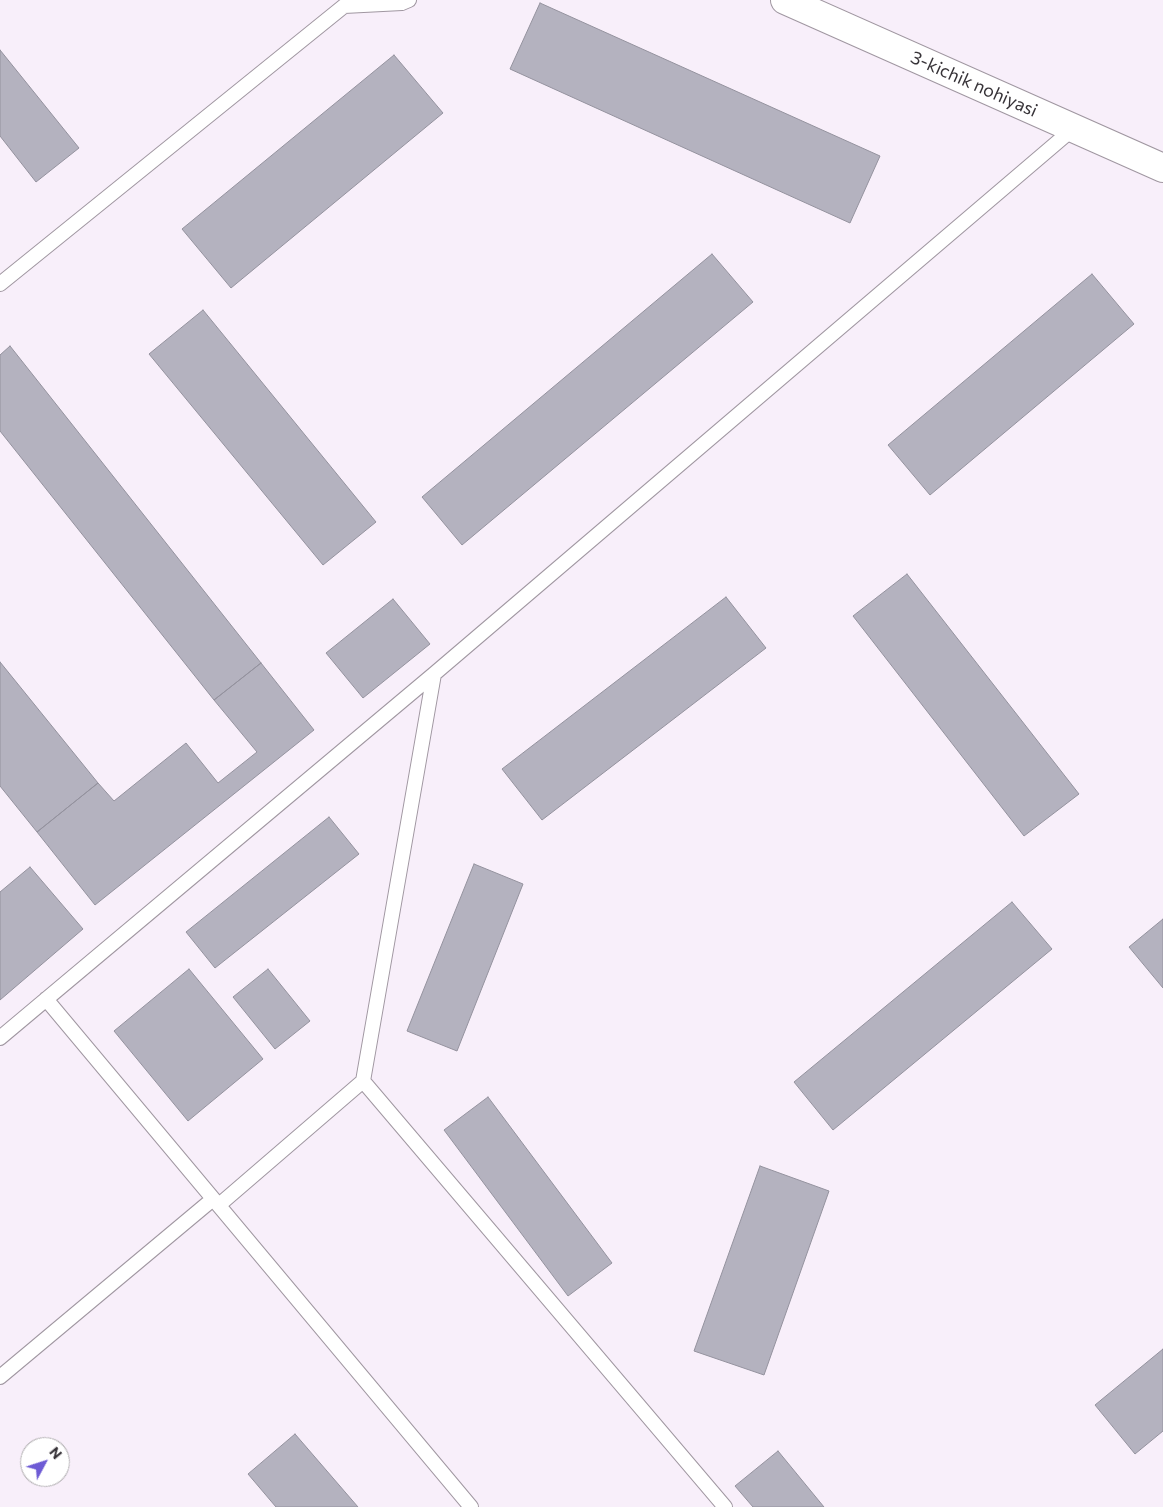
<!DOCTYPE html>
<html>
<head>
<meta charset="utf-8">
<style>
  body { margin:0 }
  #map { position:relative; width:1163px; height:1507px; overflow:hidden; background:#f8effa; font-family:Commissioner,sans-serif }
  canvas { display:block }
  .north { position:absolute; left:20px; top:1437px; width:50px; height:50px; box-sizing:border-box; background:#fff; border:1px solid #afadaf; border-radius:50%; rotate:50deg; font-size:14px; font-weight:700; line-height:20px; text-align:center; color:#373338 }
  .north::after { content:''; display:block; margin:auto; width:18px; height:22px; background:#6e5bd5; clip-path:polygon(50% 0,100% 100%,50% 72%,0 100%) }
</style>
</head>
<body>
<div id="map">
<canvas width="1163" height="1507"></canvas>
<div class="north">N</div>
</div>
<script>
const ctx = document.querySelector('canvas').getContext('2d');
ctx.lineJoin = 'round';
function paint(path, color) { ctx.fillStyle = color; ctx.fill(path, 'evenodd'); }
const poly = rows => new Path2D(rows.map(r => 'M' + r).join(''));
function trace(path, color, width, dash) { ctx.strokeStyle = color; ctx.lineWidth = width; ctx.lineCap = dash ? 'butt' : 'round'; ctx.setLineDash(dash || []); ctx.stroke(path); }
function write(font, color, halo, rows, align = 'center') {
  ctx.font = font + ' Commissioner,sans-serif'; ctx.lineWidth = 4.5; ctx.setLineDash([]); ctx.textBaseline = 'middle'; ctx.strokeStyle = halo; ctx.fillStyle = color; for (const [text, x, y, turn = 0] of rows) {
    ctx.save(); ctx.translate(x, y); ctx.rotate((+turn || 0) * Math.PI / 180); ctx.textAlign = isNaN(turn) ? turn : align; if (halo) ctx.strokeText(text, 0, 0); ctx.fillText(text, 0, 0); ctx.restore();
  }
}
const building = poly([
  [540,3,880,156,850,223,510,69,540,3],
  [0,50,79,148,36,182,0,136,0,50],
  [394,55,443,113,231,288,182,229,394,55],
  [712,254,753,302,462,545,422,497,712,254],
  [1092,274,1134,324,930,495,888,445,1092,274],
  [203,310,376,522,323,565,149,354,203,310],
  [10,346,261,663,214,700,0,431,0,355,10,346],
  [907,574,1079,794,1024,836,853,616,907,574],
  [726,597,766,648,542,820,502,769,726,597],
  [393,599,430,644,363,698,326,653,393,599],
  [0,662,98,783,37,832,0,786,0,662],
  [261,663,314,730,95,905,37,832,98,783,114,801,186,743,218,783,257,752,214,700,261,663],
  [329,817,359,854,215,968,186,932,329,817],
  [474,864,523,884,457,1051,407,1031,474,864],
  [30,867,83,929,0,1000,0,892,30,867],
  [1012,902,1052,949,833,1130,794,1082,1012,902],
  [1163,919,1163,988,1129,947,1163,919],
  [189,969,263,1059,188,1121,114,1031,189,969],
  [268,969,310,1021,275,1049,233,997,268,969],
  [488,1097,612,1263,568,1296,444,1130,488,1097],
  [760,1166,829,1191,764,1375,694,1351,760,1166],
  [1163,1349,1163,1431,1135,1454,1095,1405,1163,1349],
  [295,1434,358,1507,276,1507,248,1474,295,1434],
  [778,1451,824,1507,753,1507,735,1486,778,1451]
]);
paint(building, '#b4b2bf');
trace(building, '#94929e', 1);
const lane = poly([
  [0,284,344,6,402,3,409,0],
  [46,999,471,1507],
  [0,1038,434,674,1074,128],
  [363,1081,434,674],
  [219,1205,363,1081,725,1507],
  [0,1377,213,1199]
]);
const secondary = poly([
  [785,0,1163,168]
]);
trace(lane, '#a097a1', 16);
trace(secondary, '#a097a1', 30);
trace(lane, '#fff', 14);
trace(secondary, '#fff', 28);
write('18px', '#373338', '#fff', [
  ["3-kichik nohiyasi",974,84,24]
]);
</script>
</body>
</html>
